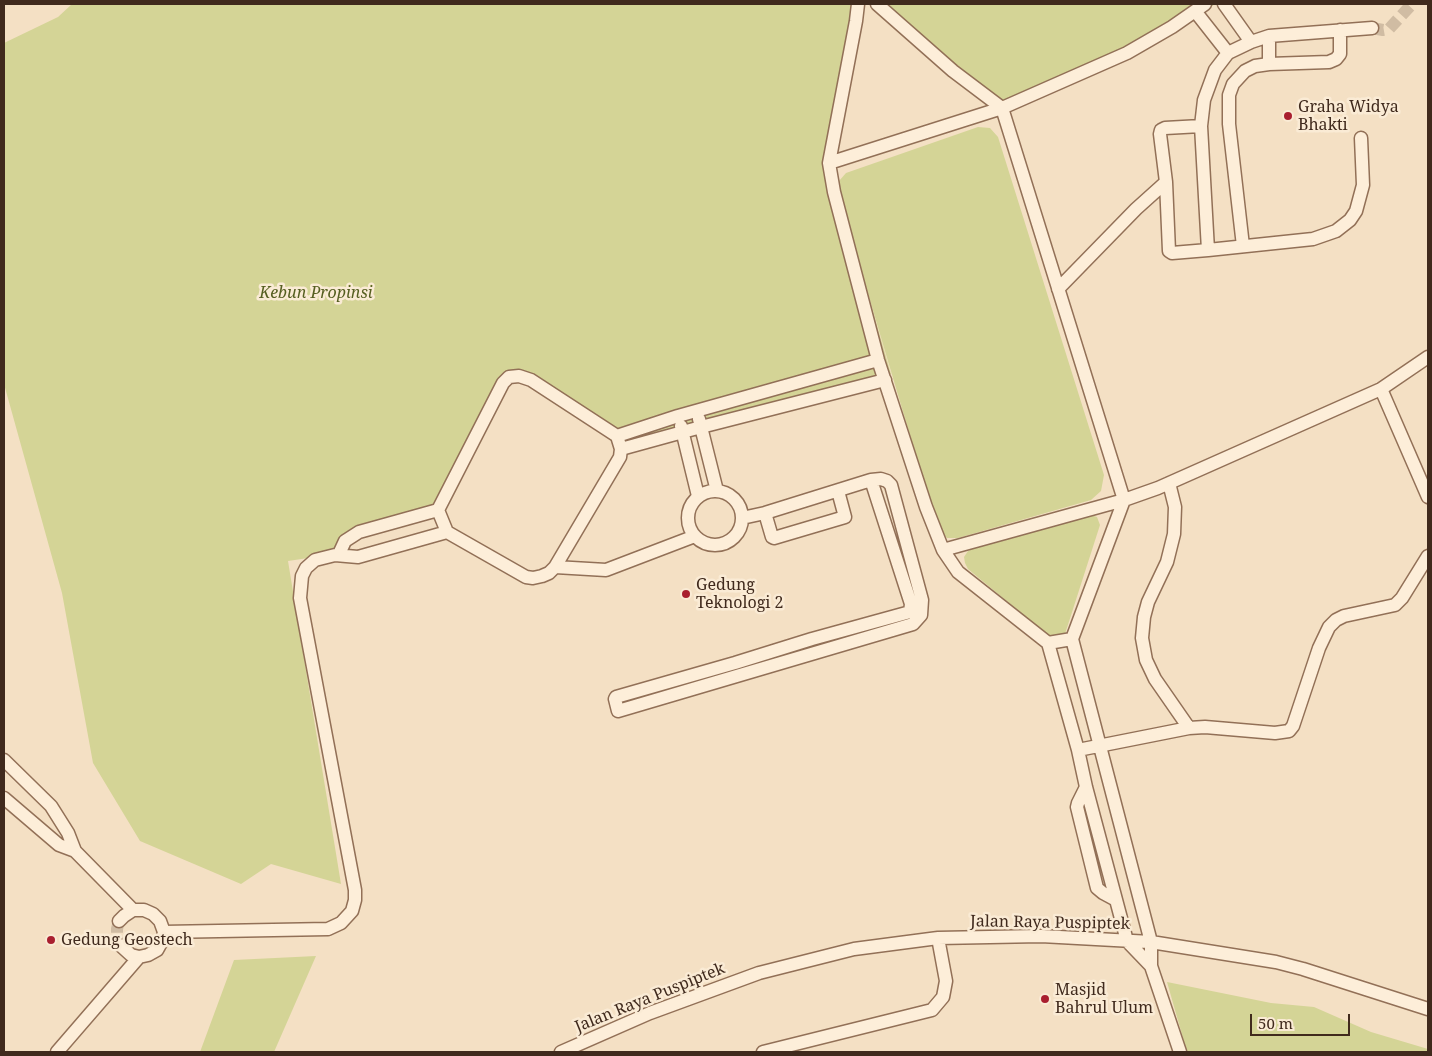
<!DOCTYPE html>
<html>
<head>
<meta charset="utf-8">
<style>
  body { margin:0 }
  #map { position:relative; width:1432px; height:1056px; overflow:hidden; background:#f4e0c4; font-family:"Noto Serif",serif }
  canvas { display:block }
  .frame { position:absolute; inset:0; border:5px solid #402a1d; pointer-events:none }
  .scale { position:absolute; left:1250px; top:1014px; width:100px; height:22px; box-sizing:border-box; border:2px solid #402a1d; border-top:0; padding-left:6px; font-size:15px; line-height:18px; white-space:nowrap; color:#402a1d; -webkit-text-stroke:4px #faebd5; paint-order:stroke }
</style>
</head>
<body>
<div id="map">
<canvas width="1432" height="1056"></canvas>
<div class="frame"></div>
<div class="scale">50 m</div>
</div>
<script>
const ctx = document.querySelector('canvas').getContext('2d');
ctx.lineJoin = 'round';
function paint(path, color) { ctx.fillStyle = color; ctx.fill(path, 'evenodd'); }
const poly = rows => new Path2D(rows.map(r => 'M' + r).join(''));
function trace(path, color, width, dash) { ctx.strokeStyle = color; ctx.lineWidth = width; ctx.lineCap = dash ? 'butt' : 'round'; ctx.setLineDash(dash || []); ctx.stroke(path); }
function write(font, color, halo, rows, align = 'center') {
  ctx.font = font + ' "Noto Serif",serif'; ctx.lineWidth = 5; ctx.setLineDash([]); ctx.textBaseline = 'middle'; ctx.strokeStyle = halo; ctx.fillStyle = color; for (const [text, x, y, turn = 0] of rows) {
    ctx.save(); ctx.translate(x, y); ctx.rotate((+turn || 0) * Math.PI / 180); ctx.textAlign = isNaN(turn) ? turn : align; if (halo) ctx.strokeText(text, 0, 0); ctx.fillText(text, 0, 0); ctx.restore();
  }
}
paint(poly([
  [72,4,864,4,836,164,838,190,839,181,846,173,978,127,990,128,998,137,1104,475,1101,491,1091,500,958,538,947,538,938,530,856,253,891,374,621,448,525,378,512,378,438,510,359,532,335,554,288,561,341,884,271,864,241,884,140,841,93,763,62,593,4,384,4,43,58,17],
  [881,4,1215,4,1172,34,1128,57,1003,112],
  [1091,515,1097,517,1100,525,1065,634,1051,637,1045,633,968,569,965,563,964,557,968,551,972,549],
  [316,956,274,1052,200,1052,234,960],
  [1167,982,1271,1003,1314,1007,1371,1032,1428,1049,1428,1052,1187,1052]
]), '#d4d496');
trace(poly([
  [1372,28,1383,30,1389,29,1412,4],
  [119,921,117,929,117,937,120,945]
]), '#d0bca3', 12, [12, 6]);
const minor = poly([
  [858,4,856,21,829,163,834,192,878,360,926,507,943,550,958,572,1048,643,1078,750,1086,787,1127,941,1151,966],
  [877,4,953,71,1002,108,1124,500,1072,639,1151,942,1151,966,1180,1052],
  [1224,4,1251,42],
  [1195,11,1228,53],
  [1269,36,1269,64],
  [1201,126,1165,128,1161,130,1160,134,1166,182,1169,251,1172,253,1208,250],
  [1361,138,1363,185,1356,211,1350,220,1336,231,1313,239,1208,250,1201,126,1204,100,1215,70,1228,53,1251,42,1269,36,1372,28],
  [829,163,1002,108,1127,53,1172,27,1205,4],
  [1243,246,1229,124,1229,95,1233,84,1245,71,1255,66,1269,64,1329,62,1336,59,1340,54,1340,30],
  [1058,289,1136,209,1166,182],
  [1381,389,1428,497],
  [699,419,717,491],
  [681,426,698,496],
  [617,436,678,416,878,360],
  [621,449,701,427,885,380],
  [1169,483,1175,507,1174,534,1167,562,1148,602,1144,617,1142,638,1146,660,1155,679,1189,728],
  '688 518a27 27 0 1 1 54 0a27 27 0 1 1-54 0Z',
  [765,513,772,537,774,538,845,517,838,491],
  [742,518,765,513,871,480,881,479,887,481,891,485,922,600,921,615,913,624,618,711,615,699,616,697,735,663,812,639,910,612,911,604,871,480],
  [943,550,1124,500,1158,488,1381,389,1428,357],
  [339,554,345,541,359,532,438,510],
  [555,567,606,570,695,536],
  [1048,643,1072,639],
  [1078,750,1189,728,1205,727,1275,733,1289,731,1293,726,1319,648,1329,627,1336,620,1344,616,1395,605,1402,598,1428,556],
  [4,760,51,806,68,833,75,851,133,910],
  [1086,787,1078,803,1077,807,1097,888,1103,893,1116,900],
  [4,798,59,845,75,851],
  [119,921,124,916,133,910,144,910,153,914,160,921,164,932,162,941,157,950,148,955,139,957,131,955,120,945],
  [164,932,328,929,341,923,352,911,355,900,355,890,300,598,302,576,306,568,315,560,335,555,358,557,447,532,526,577,533,578,542,576,549,573,555,567,620,457,621,449,617,436,531,380,519,376,509,377,503,383,438,510,447,532],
  [57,1052,139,957],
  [561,1052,650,1013,759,973,854,949,938,938,1041,936,1151,942,1276,962,1303,969,1428,1009],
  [763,1052,932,1010,943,997,946,981,938,938]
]);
trace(minor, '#927057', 15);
trace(minor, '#fdeed9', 12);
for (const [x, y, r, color] of [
  [1288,116,5,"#a91f2f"],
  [686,594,5,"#a91f2f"],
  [51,940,5,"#a91f2f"],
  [1045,999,5,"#a91f2f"]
]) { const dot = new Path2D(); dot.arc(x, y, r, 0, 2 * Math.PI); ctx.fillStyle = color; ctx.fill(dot); trace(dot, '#faebd5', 2); }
write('16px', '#402a1d', '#faebd5', [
  ["Graha Widya",1298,107],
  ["Bhakti",1298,125],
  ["Gedung",696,585],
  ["Teknologi 2",696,603],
  ["Gedung Geostech",61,940],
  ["Masjid",1055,990],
  ["Bahrul Ulum",1055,1008]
], 'left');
write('italic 16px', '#565f21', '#faebd5', [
  ["Kebun Propinsi",316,293]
]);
write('16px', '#402a1d', '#faebd5', [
  ["Jalan Raya Puspiptek",1050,923,1],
  ["Jalan Raya Puspiptek",650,998,-22]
]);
</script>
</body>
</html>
